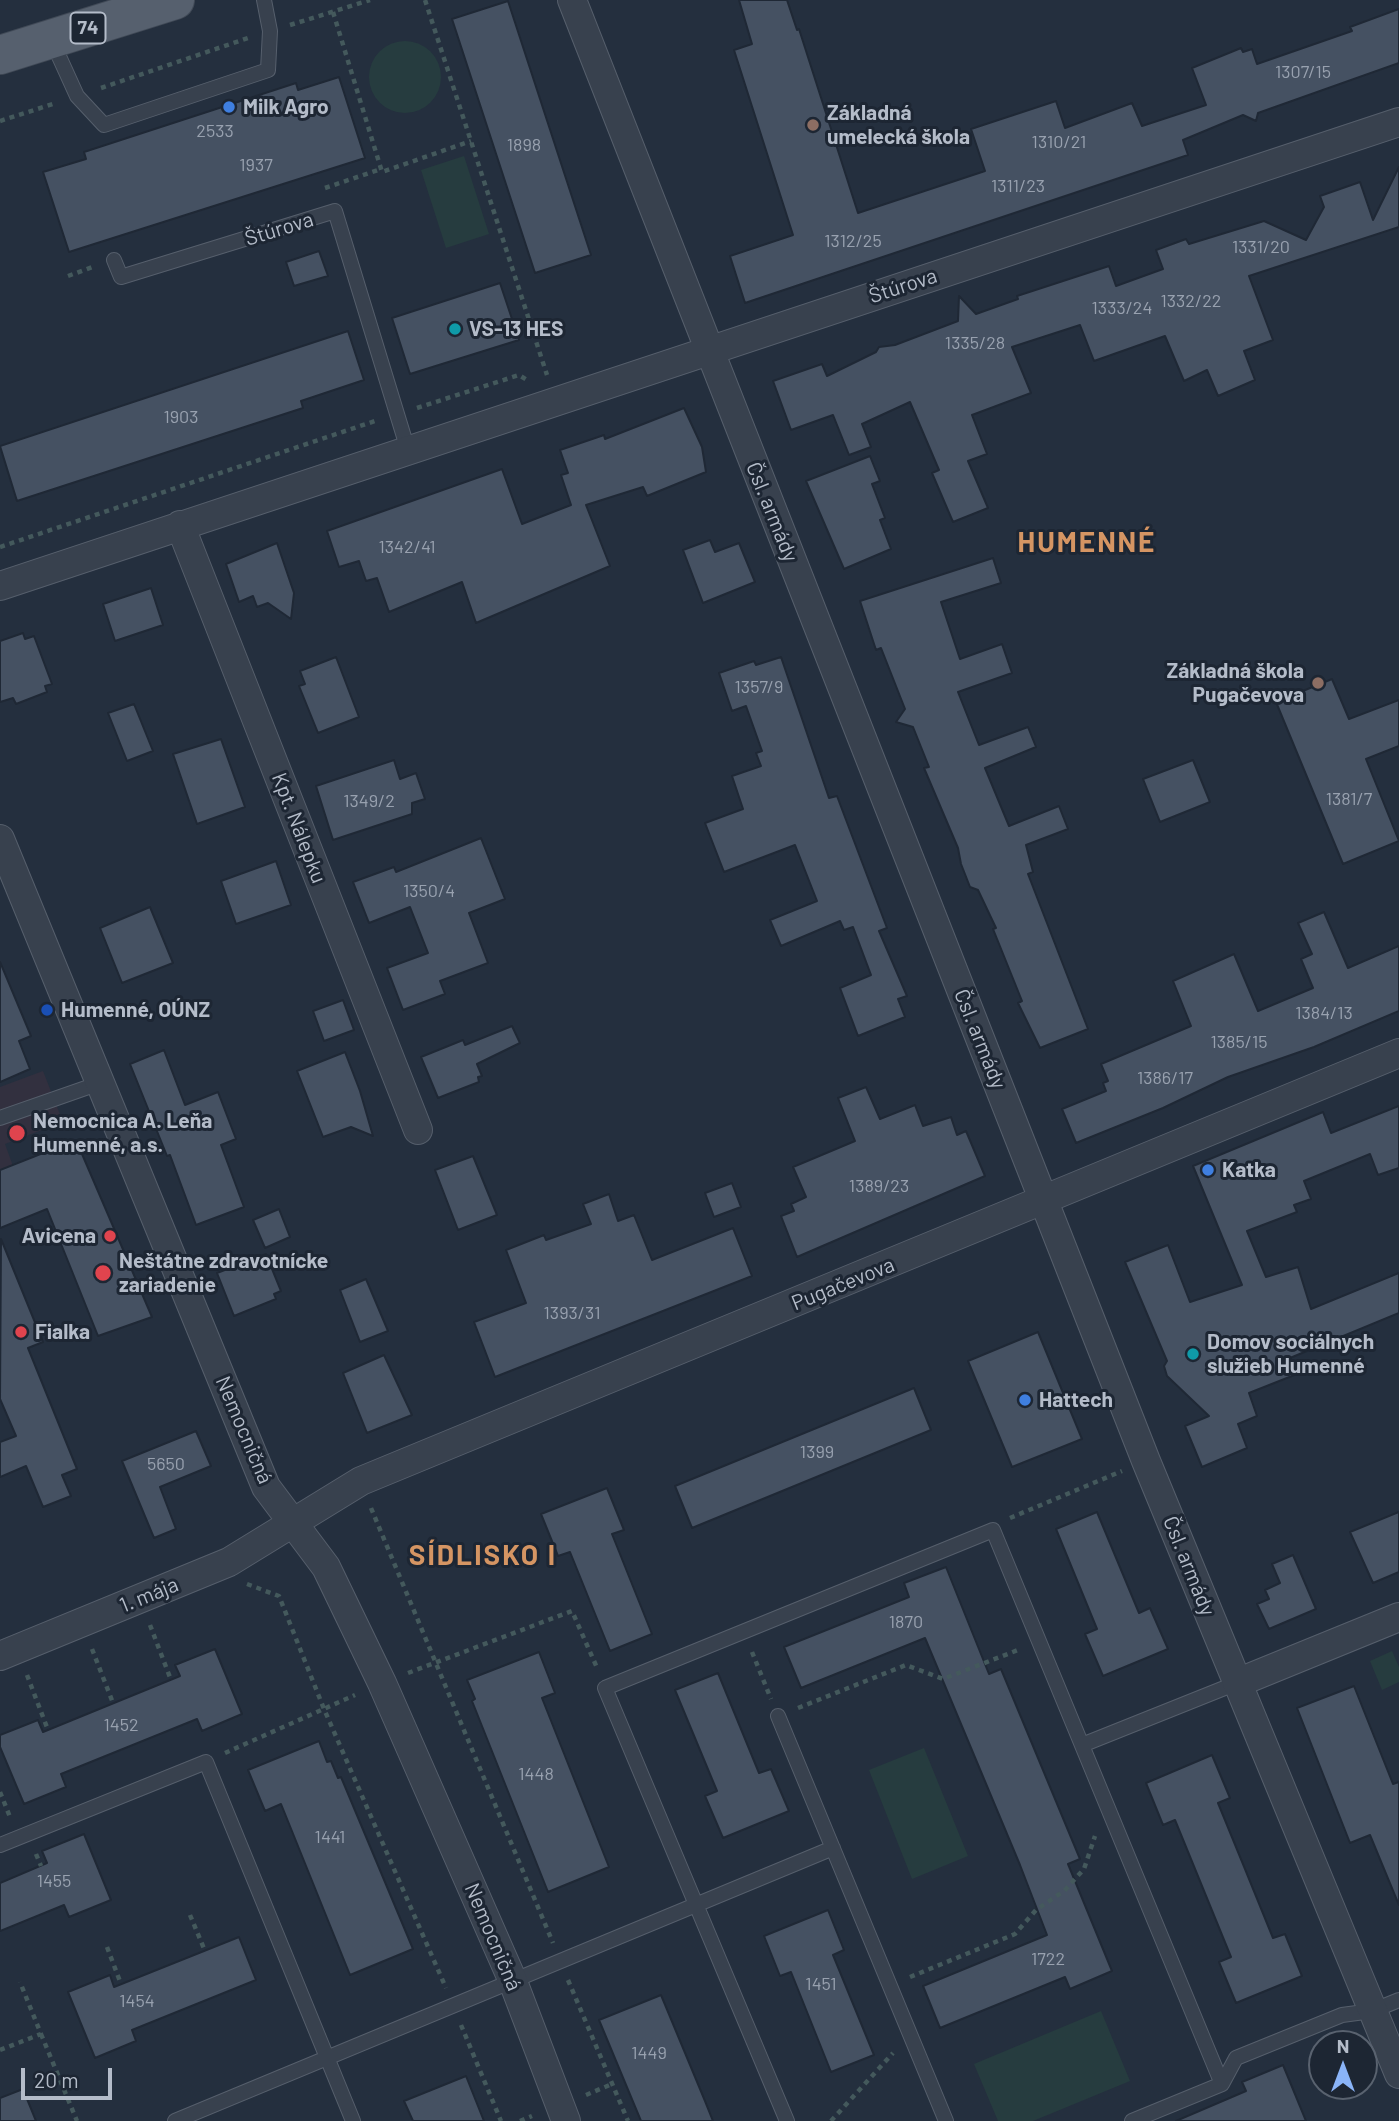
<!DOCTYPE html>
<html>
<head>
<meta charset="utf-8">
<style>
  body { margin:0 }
  #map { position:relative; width:1399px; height:2121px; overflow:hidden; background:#242f3e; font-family:Barlow,sans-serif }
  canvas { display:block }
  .north { position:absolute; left:1308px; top:2030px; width:70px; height:70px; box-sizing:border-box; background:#1d2633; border:2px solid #59626f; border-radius:50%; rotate:0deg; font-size:19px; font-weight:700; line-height:28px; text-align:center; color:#b4bcc9 }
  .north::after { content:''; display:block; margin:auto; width:24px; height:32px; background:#8ab4f8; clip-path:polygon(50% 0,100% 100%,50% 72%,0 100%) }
  .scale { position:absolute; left:21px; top:2068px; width:91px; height:32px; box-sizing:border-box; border:4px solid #b4bcc9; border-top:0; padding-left:9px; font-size:21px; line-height:24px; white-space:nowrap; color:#b4bcc9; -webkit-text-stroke:5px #1d2633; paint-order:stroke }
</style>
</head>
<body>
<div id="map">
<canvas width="1399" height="2121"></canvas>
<div class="north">N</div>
<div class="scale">20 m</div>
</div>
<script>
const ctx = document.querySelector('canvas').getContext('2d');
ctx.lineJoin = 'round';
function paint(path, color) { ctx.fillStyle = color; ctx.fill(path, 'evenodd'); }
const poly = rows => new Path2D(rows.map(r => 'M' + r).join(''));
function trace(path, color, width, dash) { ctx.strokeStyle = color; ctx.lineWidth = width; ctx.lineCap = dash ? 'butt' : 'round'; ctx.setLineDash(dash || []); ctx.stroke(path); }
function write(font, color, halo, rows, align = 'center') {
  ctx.font = font + ' Barlow,sans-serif'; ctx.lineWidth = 6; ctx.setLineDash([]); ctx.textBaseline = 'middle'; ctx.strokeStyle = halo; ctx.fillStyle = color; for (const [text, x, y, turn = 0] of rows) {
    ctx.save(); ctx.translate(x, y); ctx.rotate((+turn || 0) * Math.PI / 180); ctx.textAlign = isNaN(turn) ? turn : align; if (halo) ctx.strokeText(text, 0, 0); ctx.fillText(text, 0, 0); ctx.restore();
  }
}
paint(poly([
  [43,1071,63,1122,5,1144,14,1169,0,1175,0,1087]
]), '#32303f');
paint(poly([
  '369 77a36 36 0 1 1 72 0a36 36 0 1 1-72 0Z',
  [464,156,489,234,446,248,421,170],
  [1392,1651,1399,1667,1399,1682,1382,1690,1370,1661],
  [924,1748,968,1856,912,1879,869,1770],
  [1101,2011,1130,2081,1033,2121,998,2121,974,2064]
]), '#263c3f');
const building = poly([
  [739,0,787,0,797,30,799,29,858,213,985,171,971,129,1056,101,1065,128,1132,103,1142,126,1206,105,1192,68,1241,48,1243,52,1252,49,1257,64,1352,31,1350,27,1399,9,1399,63,1258,113,1256,121,1243,115,1183,140,1188,155,745,303,730,256,793,235,734,50,752,44,739,0],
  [508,1,591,255,535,273,452,19,508,1],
  [339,77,365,158,69,252,43,172,86,159,84,152,296,83,298,90,339,77],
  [1399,167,1399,227,1249,276,1273,340,1244,351,1255,380,1218,396,1207,370,1184,381,1165,336,1094,361,1080,325,1012,347,1031,393,972,415,987,454,968,461,988,508,953,522,932,473,939,470,910,402,862,424,871,447,849,455,833,415,791,430,773,381,822,364,827,376,876,352,879,347,895,345,958,321,959,296,976,314,1018,299,1017,296,1109,266,1116,286,1163,269,1156,250,1186,239,1189,244,1264,221,1306,240,1324,207,1320,196,1360,182,1373,220,1399,167],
  [319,251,328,276,294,286,286,262,319,251],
  [500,283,519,340,410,374,392,318,500,283],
  [348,331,364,380,301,401,303,408,17,501,0,446,348,331],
  [684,408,702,447,706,472,647,496,643,487,586,505,610,566,476,623,462,582,389,612,377,578,366,581,359,561,339,567,327,531,502,469,522,524,571,505,561,475,568,473,560,450,604,435,605,439,684,408],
  [870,456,880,481,872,484,885,518,880,520,891,549,844,569,806,481,870,456],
  [710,540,715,552,739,543,755,582,703,603,683,550,710,540],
  [277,543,294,593,291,619,268,603,257,607,253,596,239,602,226,564,277,543],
  [993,558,1001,583,941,602,960,659,1002,644,1012,673,958,692,979,745,1028,727,1036,747,985,768,1009,826,1059,806,1068,829,1026,845,1033,872,1028,874,1088,1029,1040,1048,1018,1003,1022,1001,993,929,996,928,978,890,970,887,961,864,958,848,924,768,929,767,913,727,896,722,905,709,881,648,876,650,860,601,993,558],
  [151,588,163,625,115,641,103,604,151,588],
  [23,633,25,639,34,636,52,684,45,686,47,692,16,704,13,698,0,702,0,641,23,633],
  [336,657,359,717,318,733,299,686,305,684,300,671,336,657],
  [781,657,829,798,837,796,887,928,879,931,907,996,898,999,905,1017,858,1036,840,988,871,975,853,927,844,930,840,921,781,946,770,920,817,901,795,845,724,872,705,823,743,809,732,776,761,766,756,753,762,751,746,706,732,711,719,673,754,661,756,665,781,657],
  [1332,679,1349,719,1399,700,1399,746,1366,759,1399,841,1343,864,1276,702,1332,679],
  [134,704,153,751,127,761,108,713,134,704],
  [221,739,245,807,197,824,173,754,221,739],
  [394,760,400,779,416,773,425,799,412,803,412,814,333,840,316,786,394,760],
  [1193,760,1210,802,1160,822,1143,779,1193,760],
  [481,838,505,899,469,913,488,963,440,981,445,994,403,1010,387,968,428,953,410,907,369,923,353,882,394,867,396,872,481,838],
  [276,861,291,905,236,924,221,881,276,861],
  [150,907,173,963,122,983,100,928,150,907],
  [1324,912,1348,968,1399,946,1399,1011,1314,1047,1228,1077,1163,1108,1076,1143,1062,1109,1106,1091,1103,1083,1108,1081,1101,1064,1191,1026,1173,981,1234,954,1258,1011,1313,988,1301,959,1312,954,1298,923,1324,912],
  [0,962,31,1036,19,1041,30,1069,0,1082,0,962],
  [343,1000,354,1030,324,1041,313,1011,343,1000],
  [512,1026,520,1043,477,1064,482,1076,478,1077,479,1082,438,1098,421,1057,463,1040,465,1045,512,1026],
  [164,1050,185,1105,218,1092,236,1139,221,1145,244,1207,196,1225,170,1155,167,1156,130,1064,164,1050],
  [345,1052,360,1091,373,1136,351,1127,323,1137,297,1071,345,1052],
  [866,1087,880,1119,915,1105,923,1126,951,1117,957,1135,966,1131,985,1176,797,1257,781,1216,794,1211,791,1204,806,1197,793,1167,855,1141,838,1098,866,1087],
  [1399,1106,1399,1168,1378,1175,1370,1154,1304,1181,1311,1199,1294,1205,1297,1212,1247,1231,1266,1277,1298,1267,1311,1309,1399,1273,1399,1313,1290,1358,1297,1374,1249,1393,1257,1416,1238,1424,1247,1448,1202,1467,1185,1426,1209,1416,1167,1376,1164,1366,1167,1361,1125,1262,1168,1245,1190,1302,1242,1285,1193,1166,1323,1112,1331,1133,1399,1106],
  [76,1140,152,1317,98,1336,47,1209,0,1228,0,1170,76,1140],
  [473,1156,497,1215,458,1230,435,1170,473,1156],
  [732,1183,741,1207,714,1217,705,1193,732,1183],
  [609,1194,618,1221,634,1215,652,1260,733,1228,752,1276,495,1377,474,1322,526,1303,506,1250,544,1235,546,1240,591,1224,583,1204,609,1194],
  [279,1209,290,1237,265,1248,253,1220,279,1209],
  [1,1239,43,1342,28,1348,77,1469,62,1475,71,1496,43,1507,26,1466,0,1477,0,1442,16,1436,0,1399,1,1239],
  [266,1254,281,1291,274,1294,276,1299,234,1316,217,1273,266,1254],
  [366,1279,388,1331,360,1342,340,1290,366,1279],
  [1038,1332,1082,1439,1012,1467,968,1361,1038,1332],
  [384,1355,412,1415,367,1433,343,1373,384,1355],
  [914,1388,931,1430,692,1528,675,1486,914,1388],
  [196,1431,211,1466,160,1487,176,1529,154,1538,122,1461,196,1431],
  [607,1488,624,1530,612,1534,652,1634,610,1651,570,1552,558,1556,541,1514,607,1488],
  [1097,1512,1139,1613,1150,1608,1168,1649,1103,1676,1085,1634,1097,1629,1056,1529,1097,1512],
  [1399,1512,1399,1572,1373,1583,1350,1532,1399,1512],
  [1293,1555,1316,1609,1269,1629,1257,1604,1269,1599,1265,1590,1280,1583,1272,1564,1293,1555],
  [946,1567,989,1674,1001,1669,1080,1859,1068,1864,1112,1971,1070,1989,1065,1977,940,2028,923,1986,1047,1935,1020,1865,925,1638,801,1688,784,1647,909,1597,904,1583,946,1567],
  [215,1649,242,1714,202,1731,197,1719,61,1774,66,1787,24,1804,0,1747,0,1735,38,1720,43,1732,180,1676,175,1665,215,1649],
  [539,1652,555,1693,542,1698,609,1867,548,1892,472,1701,475,1699,467,1680,539,1652],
  [718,1673,759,1773,771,1769,789,1811,723,1838,705,1796,717,1791,675,1690,718,1673],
  [1354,1686,1393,1784,1399,1782,1399,1905,1370,1835,1350,1843,1297,1708,1354,1686],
  [319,1741,327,1762,331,1761,338,1778,341,1777,413,1949,350,1975,281,1804,265,1811,248,1770,319,1741],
  [1212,1755,1230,1798,1218,1803,1245,1869,1273,1938,1285,1934,1302,1976,1236,2003,1219,1962,1231,1957,1175,1820,1163,1825,1146,1783,1212,1755],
  [84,1834,111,1900,69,1917,64,1905,0,1931,0,1883,47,1863,42,1851,84,1834],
  [828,1910,844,1950,833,1955,874,2055,831,2072,791,1972,780,1976,764,1936,828,1910],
  [239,1937,256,1980,132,2030,136,2041,95,2058,68,1992,110,1975,114,1987,239,1937],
  [661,1995,705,2101,713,2121,641,2121,599,2020,661,1995],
  [1283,2065,1306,2121,1176,2121,1246,2091,1242,2082,1283,2065],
  [466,2076,484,2121,413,2121,404,2101,466,2076],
  [23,2089,36,2121,0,2121,0,2098,23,2089]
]);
paint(building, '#455162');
trace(building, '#1f2835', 2);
const service = poly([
  [52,41,77,96,104,125,268,70,270,31,264,0],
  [114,260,121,277,335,211,408,450],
  [0,1118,100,1083],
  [778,1716,946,2121],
  [1082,1745,1237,1683],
  [0,1845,206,1762,353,2121],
  [175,2121,833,1848],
  [787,2121,605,1688,993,1530,1222,2084],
  [1132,2121,1222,2084,1236,2058,1342,2015,1372,2011,1399,2000]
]);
const minor = poly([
  [572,0,1146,1461,1399,2074],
  [180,525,418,1130],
  [0,586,1399,122],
  [0,839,266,1487,326,1567,382,1683,512,1979,566,2121],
  [0,1656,229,1562,361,1481,1399,1053],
  [1237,1683,1399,1617]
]);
const primary = poly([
  [0,55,175,0]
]);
trace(service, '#565f6c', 16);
trace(minor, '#565f6c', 30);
trace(primary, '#414a57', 40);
trace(poly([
  [425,0,547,375],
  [333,12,382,172,471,141],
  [290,25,370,0],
  [101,88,248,38],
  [0,121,56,103],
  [325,188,381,169],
  [68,276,95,266],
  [417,408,519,375,527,380],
  [0,547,378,420],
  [371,1508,553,1943],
  [1010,1518,1122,1471],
  [247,1584,279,1596,324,1709,446,1988],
  [150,1625,171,1680],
  [92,1649,113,1703],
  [752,1652,771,1699],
  [408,1673,572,1611,598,1670],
  [27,1675,48,1730],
  [798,1708,906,1665,943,1679,1018,1650],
  [225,1753,355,1695],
  [0,1792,10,1817],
  [36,1854,41,1866],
  [190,1915,205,1951],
  [107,1947,121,1984],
  [910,1977,1015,1934,1036,1910,1064,1891,1084,1869,1095,1836],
  [568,1980,628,2121],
  [461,2025,501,2121],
  [41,2034,77,2121],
  [0,2050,41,2034,20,1982],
  [586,2095,612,2084],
  [520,2121,532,2116],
  [831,2121,893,2053]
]), '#44595c', 4.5, [5, 5]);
trace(service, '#38414e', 14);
trace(minor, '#38414e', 28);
trace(primary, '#56606e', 38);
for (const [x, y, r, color] of [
  [229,107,7,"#3f7fe0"],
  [813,125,7,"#8d6e63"],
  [455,329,7,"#0f9aa8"],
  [1318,683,7,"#8d6e63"],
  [47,1010,7,"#1a4fb4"],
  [17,1133,9,"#e0444e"],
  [1208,1170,7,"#3f7fe0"],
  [110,1236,7,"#e0444e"],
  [103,1273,9,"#e0444e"],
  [21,1332,7,"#e0444e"],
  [1193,1354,7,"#0f9aa8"],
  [1025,1400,7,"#3f7fe0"]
]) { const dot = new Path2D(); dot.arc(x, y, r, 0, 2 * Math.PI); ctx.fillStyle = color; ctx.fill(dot); trace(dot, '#1d2633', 2.5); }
write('18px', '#98a1af', null, [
  ["1307/15",1303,72],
  ["2533",215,131],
  ["1310/21",1059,142],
  ["1898",524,145],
  ["1937",256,165],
  ["1311/23",1018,186],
  ["1312/25",853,241],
  ["1331/20",1261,247],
  ["1332/22",1191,301],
  ["1333/24",1122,308],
  ["1335/28",975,343],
  ["1903",181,417],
  ["1342/41",407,547],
  ["1357/9",759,687],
  ["1381/7",1349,799],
  ["1349/2",369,801],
  ["1350/4",429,891],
  ["1384/13",1324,1013],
  ["1385/15",1239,1042],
  ["1386/17",1165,1078],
  ["1389/23",879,1186],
  ["1393/31",572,1313],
  ["1399",817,1452],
  ["5650",166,1464],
  ["1870",906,1622],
  ["1452",121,1725],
  ["1448",536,1774],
  ["1441",330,1837],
  ["1455",54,1881],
  ["1722",1048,1959],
  ["1451",821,1984],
  ["1454",137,2001],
  ["1449",649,2053]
]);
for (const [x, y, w] of [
  [88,28,35]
]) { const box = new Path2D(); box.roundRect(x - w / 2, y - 15.5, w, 31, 5); ctx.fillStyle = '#1d2633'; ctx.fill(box); trace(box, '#b4bcc9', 2); }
write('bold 19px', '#b4bcc9', null, [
  ["74",88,28]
]);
write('bold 21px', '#b4bcc9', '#1d2633', [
  ["Milk Agro",243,107],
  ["Základná",827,113],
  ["umelecká škola",827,137],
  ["VS-13 HES",469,329],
  ["Základná škola",1304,671,"right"],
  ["Pugačevova",1304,695,"right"],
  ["Humenné, OÚNZ",61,1010],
  ["Nemocnica A. Leňa",33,1121],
  ["Humenné, a.s.",33,1145],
  ["Katka",1222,1170],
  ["Avicena",96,1236,"right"],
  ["Neštátne zdravotnícke",119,1261],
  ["zariadenie",119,1285],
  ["Fialka",35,1332],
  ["Domov sociálnych",1207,1342],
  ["služieb Humenné",1207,1366],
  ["Hattech",1039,1400]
], 'left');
write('21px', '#b4bcc9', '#1d2633', [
  ["Štúrova",279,229,-17],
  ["Štúrova",903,286,-18],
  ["Čsl. armády",772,512,68],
  ["Kpt. Nálepku",299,828,69],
  ["Čsl. armády",980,1039,68],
  ["Pugačevova",843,1284,-22],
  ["Nemocničná",244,1430,67],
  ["Čsl. armády",1189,1566,68],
  ["1. mája",149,1595,-22],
  ["Nemocničná",493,1937,67]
]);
ctx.letterSpacing = '2px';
write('bold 28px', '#d59563', '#1d2633', [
  ["HUMENNÉ",1087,543],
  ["SÍDLISKO I",483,1556]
]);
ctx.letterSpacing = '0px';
</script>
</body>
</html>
